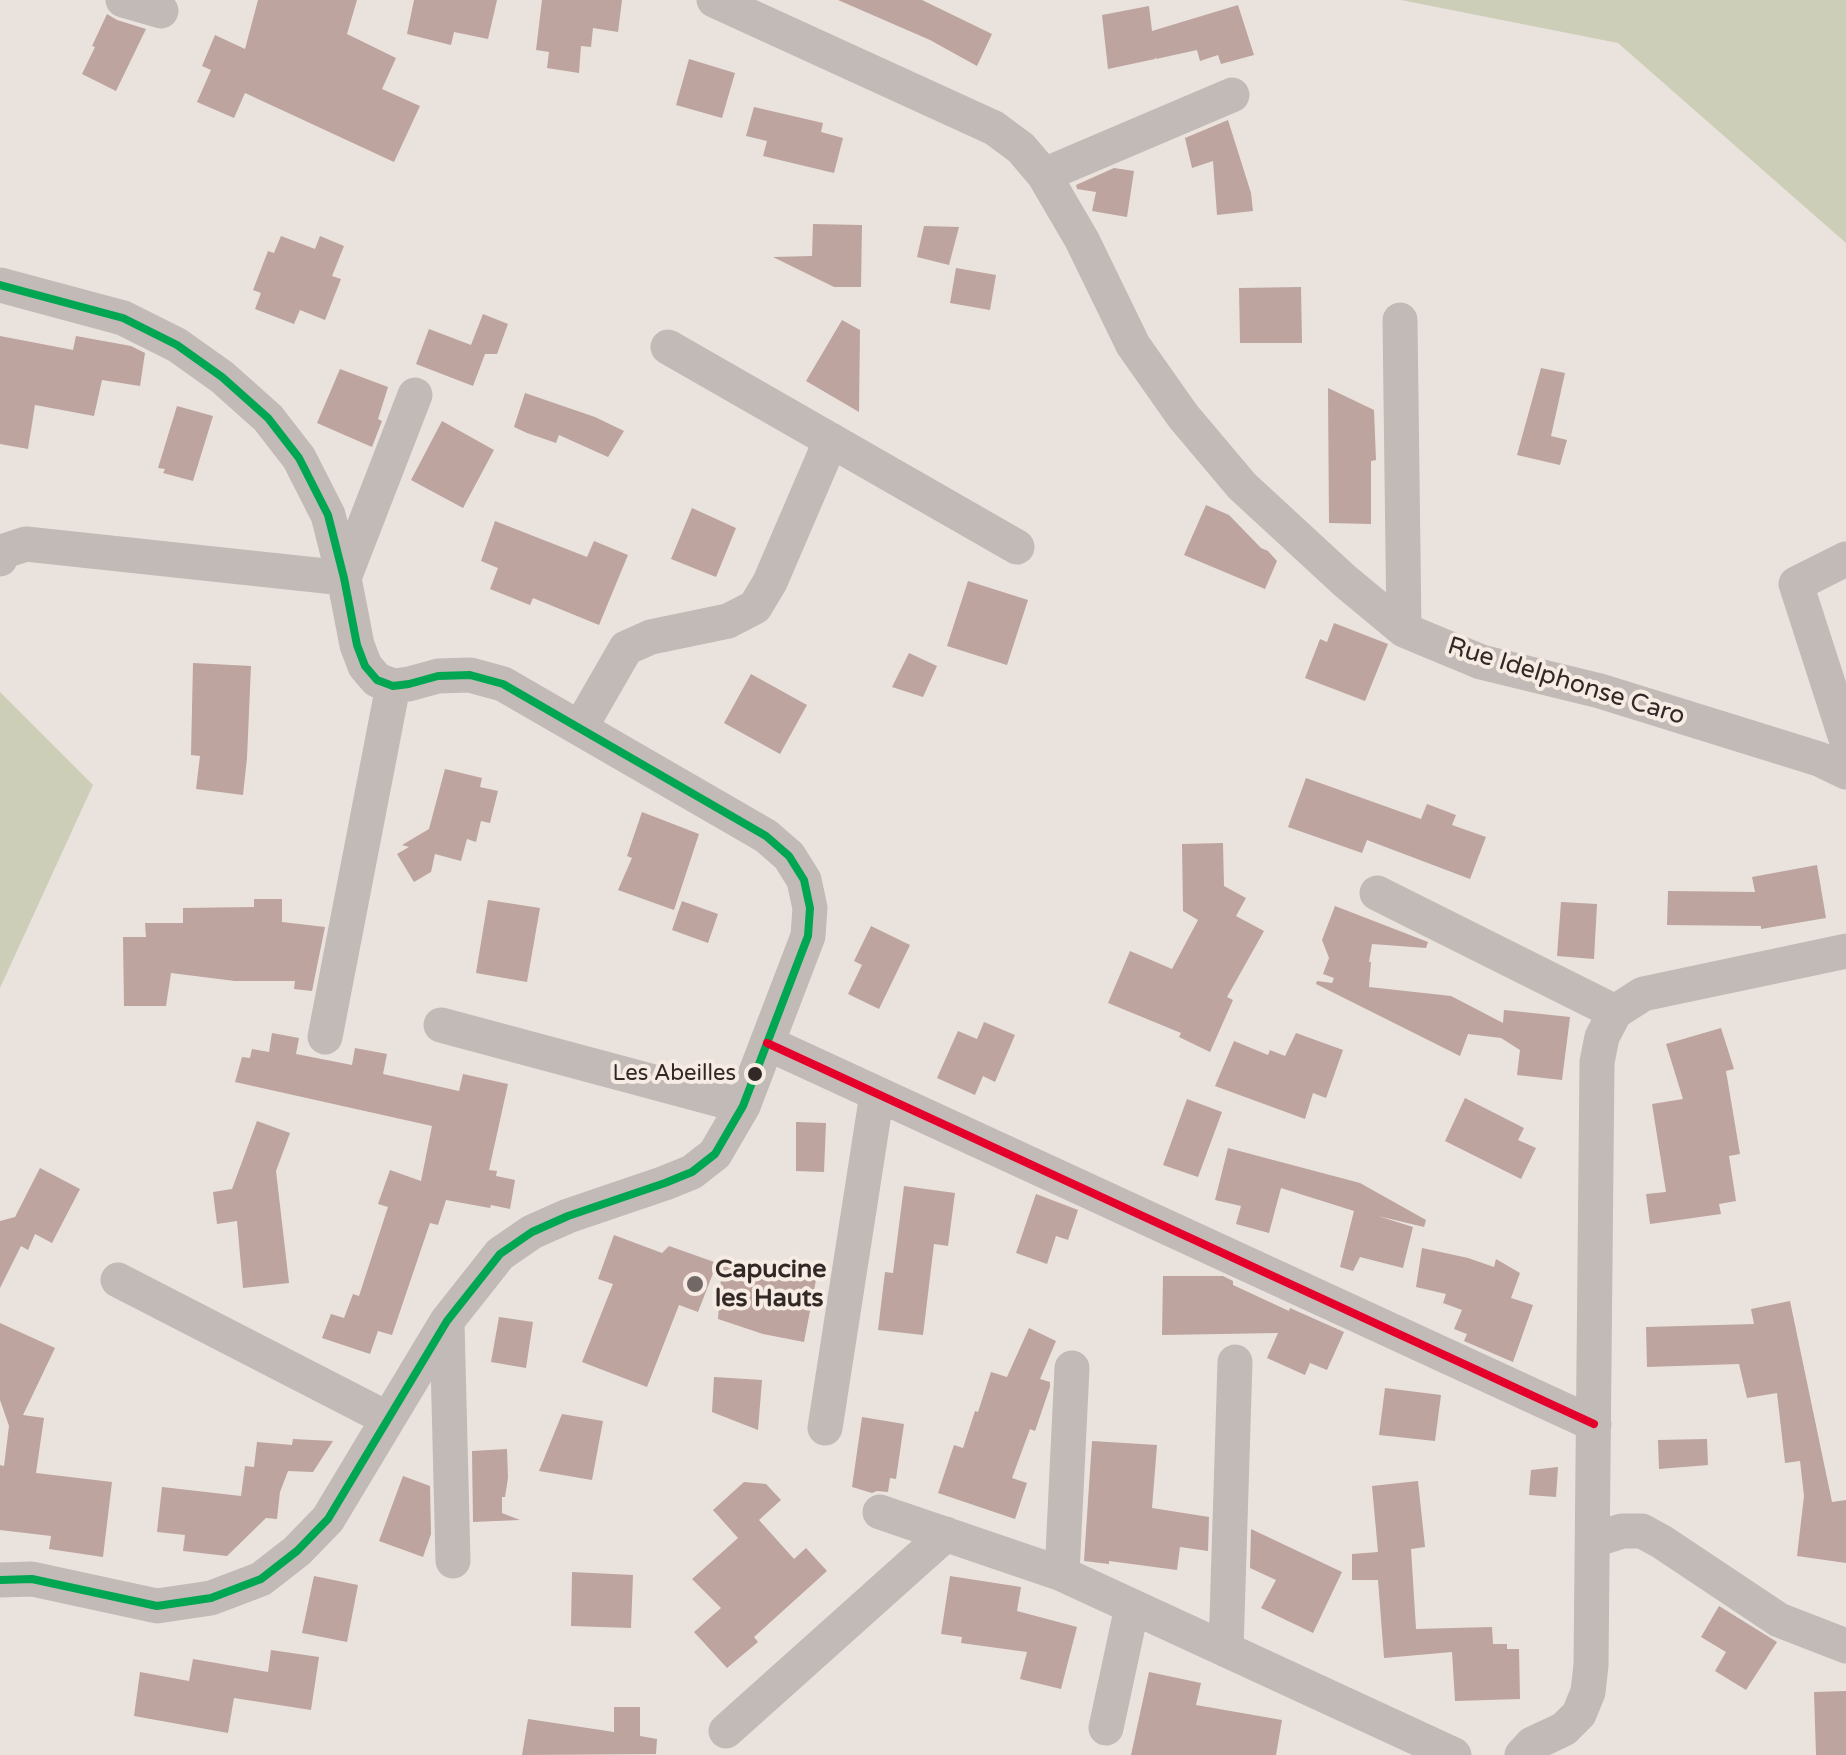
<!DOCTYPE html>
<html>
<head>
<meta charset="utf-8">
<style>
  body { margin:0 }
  canvas { display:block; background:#eae2dd }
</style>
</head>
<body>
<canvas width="1846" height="1755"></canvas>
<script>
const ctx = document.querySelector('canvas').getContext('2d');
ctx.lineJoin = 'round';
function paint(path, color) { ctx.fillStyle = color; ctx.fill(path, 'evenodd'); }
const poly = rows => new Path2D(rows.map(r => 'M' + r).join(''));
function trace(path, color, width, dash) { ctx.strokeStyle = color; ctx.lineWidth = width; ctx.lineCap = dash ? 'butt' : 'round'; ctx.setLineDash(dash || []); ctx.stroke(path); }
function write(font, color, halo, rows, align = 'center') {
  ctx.font = font + ' "Varela Round",sans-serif'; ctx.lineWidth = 8; ctx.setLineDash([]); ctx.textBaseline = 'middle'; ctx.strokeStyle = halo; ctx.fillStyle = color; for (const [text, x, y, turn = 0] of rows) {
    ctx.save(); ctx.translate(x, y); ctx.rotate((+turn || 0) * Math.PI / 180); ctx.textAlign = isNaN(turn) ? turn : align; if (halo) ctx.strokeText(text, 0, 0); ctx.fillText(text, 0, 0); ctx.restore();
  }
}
paint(poly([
  [1401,0,1846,0,1846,243,1618,43],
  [0,692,93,785,0,988]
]), '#cdceb8');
paint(poly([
  [258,0,357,0,347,34,396,58,382,89,420,106,394,162,245,93,234,118,197,102,211,70,202,66,215,35,245,49],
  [414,0,497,0,488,39,454,32,451,45,407,34],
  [542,0,622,0,618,32,593,28,591,47,581,46,579,73,547,68,549,52,536,50],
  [838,0,922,0,992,34,977,66,930,40],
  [1238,5,1254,55,1221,64,1218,55,1200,61,1197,50,1156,59,1156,57,1155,59,1108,69,1102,15,1149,6,1152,31],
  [107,14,117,20,146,29,116,91,82,74,95,47,92,46],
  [689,59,735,73,722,118,676,105],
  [754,107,823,123,821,132,843,138,834,173,763,156,767,141,746,136],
  [1228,120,1251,193,1253,211,1217,215,1213,161,1192,168,1185,138],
  [1114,168,1134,171,1127,217,1092,211,1096,192,1077,189,1076,185],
  [813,224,862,225,861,287,834,287,773,257,812,256],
  [924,226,959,227,949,265,917,257],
  [281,236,315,249,320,236,344,246,332,276,341,279,325,320,300,310,294,324,255,309,261,293,253,290,268,251,274,253],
  [956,268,996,275,990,310,950,303],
  [1301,287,1302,343,1240,343,1239,288],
  [483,314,508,324,497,354,485,354,473,386,416,364,429,329,471,345],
  [842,320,860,330,859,412,806,381],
  [0,336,73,350,76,336,131,346,145,353,140,386,102,380,94,416,35,405,28,449,0,444],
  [1541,368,1565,373,1551,436,1567,440,1560,465,1517,455],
  [340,369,388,387,378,419,382,421,372,447,317,423],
  [1328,388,1374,410,1376,460,1371,461,1371,524,1329,523],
  [525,393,595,417,624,431,608,457,559,435,556,443,527,433,514,427],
  [177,406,213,416,193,481,163,473,165,469,158,468],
  [442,421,494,450,463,508,411,480],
  [1206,505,1229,515,1261,548,1268,551,1277,561,1265,589,1184,555],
  [692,508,736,528,716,577,671,559],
  [495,521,587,557,594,541,628,555,599,625,533,598,530,605,490,589,498,568,481,561],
  [968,581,1028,600,1007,665,947,646],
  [1334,623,1388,644,1365,701,1305,678,1320,639,1327,642],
  [909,653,937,666,923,697,892,687],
  [193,663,251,666,247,758,243,795,196,789,200,756,191,755],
  [751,674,807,705,780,754,724,723],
  [445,769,482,778,480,787,498,791,490,823,481,821,476,842,467,839,461,861,435,854,431,872,414,882,397,854,409,847,402,845,429,829],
  [1306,778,1421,819,1427,804,1456,815,1452,825,1486,837,1470,879,1367,840,1362,853,1288,827],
  [642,812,699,834,674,910,618,890,632,858,627,856],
  [1223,843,1224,886,1246,898,1236,916,1264,931,1227,997,1233,1000,1210,1052,1179,1037,1181,1033,1108,1003,1130,951,1172,969,1198,920,1183,911,1182,844],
  [1817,865,1826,918,1761,929,1761,926,1667,925,1668,891,1755,892,1752,877],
  [254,899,282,899,282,922,325,927,312,991,294,989,295,981,235,981,171,973,166,1006,124,1006,123,937,146,937,145,923,183,923,183,908,254,907],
  [488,900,540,908,527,982,476,973],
  [682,901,718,914,708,943,672,930],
  [1561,902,1597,904,1594,959,1557,956],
  [1335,906,1428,942,1426,948,1372,944,1369,962,1371,962,1369,987,1451,996,1503,1023,1504,1010,1570,1017,1562,1080,1517,1075,1520,1050,1501,1038,1468,1034,1460,1056,1316,984,1317,981,1332,983,1334,978,1323,974,1329,958,1322,940],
  [871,926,910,945,879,1009,848,994,862,965,854,961],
  [984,1022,1015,1035,995,1082,983,1076,975,1095,937,1078,958,1031,977,1039],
  [1721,1028,1734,1069,1726,1071,1740,1154,1729,1156,1736,1201,1719,1204,1721,1214,1650,1224,1646,1194,1666,1192,1652,1104,1683,1099,1666,1044],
  [272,1033,299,1038,296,1054,352,1065,355,1048,387,1054,383,1074,459,1091,463,1074,508,1084,489,1170,497,1171,496,1176,515,1180,510,1209,491,1205,490,1208,446,1200,438,1225,430,1223,392,1335,378,1331,370,1354,322,1338,331,1314,344,1318,353,1294,359,1296,388,1207,378,1204,390,1170,421,1181,432,1126,235,1082,242,1057,250,1058,252,1049,269,1052],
  [1296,1033,1343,1050,1326,1098,1313,1093,1305,1119,1215,1086,1234,1041,1268,1055,1270,1050,1285,1056],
  [1465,1098,1524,1128,1518,1140,1536,1148,1521,1179,1445,1141],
  [1187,1099,1222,1112,1198,1177,1163,1165],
  [257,1121,290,1133,276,1171,289,1283,243,1288,237,1221,217,1224,213,1192,232,1189],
  [796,1122,826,1123,824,1172,796,1171],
  [1228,1148,1360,1183,1426,1220,1424,1227,1378,1216,1413,1227,1403,1268,1360,1257,1353,1271,1340,1267,1354,1211,1281,1188,1269,1233,1236,1224,1241,1206,1215,1200],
  [40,1168,80,1189,52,1243,35,1234,28,1250,21,1246,0,1288,0,1221,15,1217],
  [904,1186,955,1193,948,1246,934,1244,923,1335,878,1330,885,1272,893,1273],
  [1036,1194,1078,1210,1068,1240,1056,1236,1047,1264,1016,1253],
  [614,1235,662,1253,669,1246,717,1263,698,1312,679,1305,647,1387,582,1362,613,1284,598,1279],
  [1422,1248,1468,1258,1494,1267,1496,1259,1520,1273,1511,1298,1533,1305,1513,1362,1464,1341,1467,1334,1454,1329,1462,1310,1443,1303,1446,1294,1416,1287],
  [722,1265,769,1281,771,1267,817,1275,804,1342,763,1334,718,1319],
  [1163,1276,1223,1276,1233,1281,1233,1285,1289,1311,1290,1308,1344,1332,1327,1370,1310,1363,1305,1375,1267,1358,1278,1333,1162,1335],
  [1790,1301,1832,1502,1846,1500,1846,1563,1797,1556,1804,1496,1800,1461,1785,1463,1777,1393,1747,1398,1739,1364,1647,1367,1646,1327,1754,1324,1751,1309],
  [499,1317,533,1322,526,1368,491,1362],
  [0,1323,55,1348,23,1415,44,1418,36,1473,112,1482,103,1557,49,1549,51,1536,0,1530,0,1465,4,1466,9,1426,0,1400],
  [1029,1328,1056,1341,1040,1379,1050,1382,1050,1387,1035,1431,1030,1429,1012,1478,1027,1483,1015,1519,938,1493,954,1445,963,1448,975,1411,978,1412,991,1372,1007,1377],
  [714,1377,762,1380,758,1430,712,1412],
  [1385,1388,1441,1395,1435,1441,1379,1435],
  [562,1414,603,1421,592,1480,539,1471],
  [862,1417,904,1424,896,1479,890,1478,888,1492,877,1491,872,1493,852,1487],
  [293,1439,333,1441,313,1472,288,1471,280,1492,277,1519,266,1518,227,1556,183,1551,185,1535,157,1532,162,1487,241,1496,245,1466,254,1467,257,1442,292,1445],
  [1707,1439,1708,1465,1659,1469,1658,1440],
  [1092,1441,1157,1445,1152,1508,1209,1517,1208,1551,1180,1547,1177,1570,1109,1561,1109,1564,1084,1561],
  [507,1449,508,1478,505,1497,502,1497,502,1513,520,1520,473,1522,472,1451],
  [1558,1467,1556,1497,1529,1495,1531,1470],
  [403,1476,430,1486,431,1534,423,1557,379,1541],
  [1418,1481,1425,1547,1411,1549,1416,1629,1492,1627,1493,1644,1507,1644,1507,1649,1519,1649,1520,1699,1455,1701,1452,1652,1384,1658,1378,1580,1352,1580,1352,1554,1378,1552,1372,1486],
  [744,1482,766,1484,781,1500,759,1520,794,1559,806,1548,827,1571,754,1637,758,1642,727,1668,694,1632,721,1608,692,1579,738,1538,713,1510],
  [1251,1529,1342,1572,1313,1633,1261,1608,1276,1580,1250,1568],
  [572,1572,633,1575,631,1628,571,1626],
  [314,1576,358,1585,347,1642,302,1633],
  [950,1576,1021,1587,1017,1611,1077,1627,1061,1689,1020,1679,1027,1652,961,1643,962,1637,941,1634],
  [1719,1606,1777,1642,1746,1690,1715,1671,1726,1652,1701,1637],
  [271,1650,319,1657,311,1710,234,1698,228,1733,134,1716,140,1672,189,1681,193,1659,268,1672],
  [1149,1672,1201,1683,1196,1705,1282,1720,1276,1755,1131,1755],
  [1846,1691,1846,1755,1816,1755,1814,1692],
  [614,1707,640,1707,640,1736,657,1739,656,1754,522,1755,528,1719,614,1732]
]), '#bda49f');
trace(poly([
  [123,0,161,11],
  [714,0,994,128,1021,148,1044,175,1082,240,1133,345,1183,416,1242,486,1345,581,1404,630,1481,662,1600,691,1819,759,1846,772],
  [1044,175,1232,95],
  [0,285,123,318,177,345,222,377,268,418,299,458,328,515,344,578,357,645,365,666,377,680,393,686,409,684,438,676,470,675,503,684,766,836,789,856,804,880,810,908,808,936,743,1106,715,1154,692,1172,665,1183,568,1216,532,1232,500,1254,447,1321,328,1519,297,1551,261,1579,211,1598,157,1606,32,1579,0,1580],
  [1400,320,1404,630],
  [668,347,1017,547],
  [0,559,4,551,26,544,344,578,415,395],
  [1846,559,1796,584,1846,739],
  [580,728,626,648,651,637,728,621,755,607,770,582,831,440],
  [1377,893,1615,1012],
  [441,1025,743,1106],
  [325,1037,393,686],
  [767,1043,1594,1424],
  [118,1280,388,1419],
  [447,1322,453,1561],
  [825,1428,877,1094],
  [880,1512,1062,1574,1454,1755],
  [1594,1540,1622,1531,1642,1531,1662,1542,1779,1620,1846,1646],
  [1062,1574,1072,1368],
  [1226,1650,1235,1362],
  [1106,1728,1132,1607],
  [726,1731,946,1534],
  [1522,1755,1532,1744,1564,1729,1579,1714,1588,1692,1591,1665,1597,1062,1602,1037,1615,1012,1643,994,1846,951]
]), '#c2bab7', 35);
trace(poly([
  [0,285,123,318,177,345,222,377,268,418,299,458,328,515,344,578,357,645,365,666,377,680,393,686,409,684,438,676,470,675,503,684,766,836,789,856,804,880,810,908,808,936,743,1106,715,1154,692,1172,665,1183,568,1216,532,1232,500,1254,447,1321,328,1519,297,1551,261,1579,211,1598,157,1606,32,1579,0,1580]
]), '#00a651', 8);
trace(poly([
  [767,1043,1594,1424]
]), '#e4002b', 8);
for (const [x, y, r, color] of [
  [755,1074,9,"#322826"],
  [695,1284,10,"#726966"]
]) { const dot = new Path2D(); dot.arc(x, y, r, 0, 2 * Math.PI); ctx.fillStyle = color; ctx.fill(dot); trace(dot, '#f7ece4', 4); }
write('22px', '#322826', '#f7ece4', [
  ["Les Abeilles",736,1074]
], 'right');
write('25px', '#322826', '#f7ece4', [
  ["Rue Idelphonse Caro",1566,682,17]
]);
write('bold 25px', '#322826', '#f7ece4', [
  ["Capucine",715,1270],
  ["les Hauts",715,1299]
], 'left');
</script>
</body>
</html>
